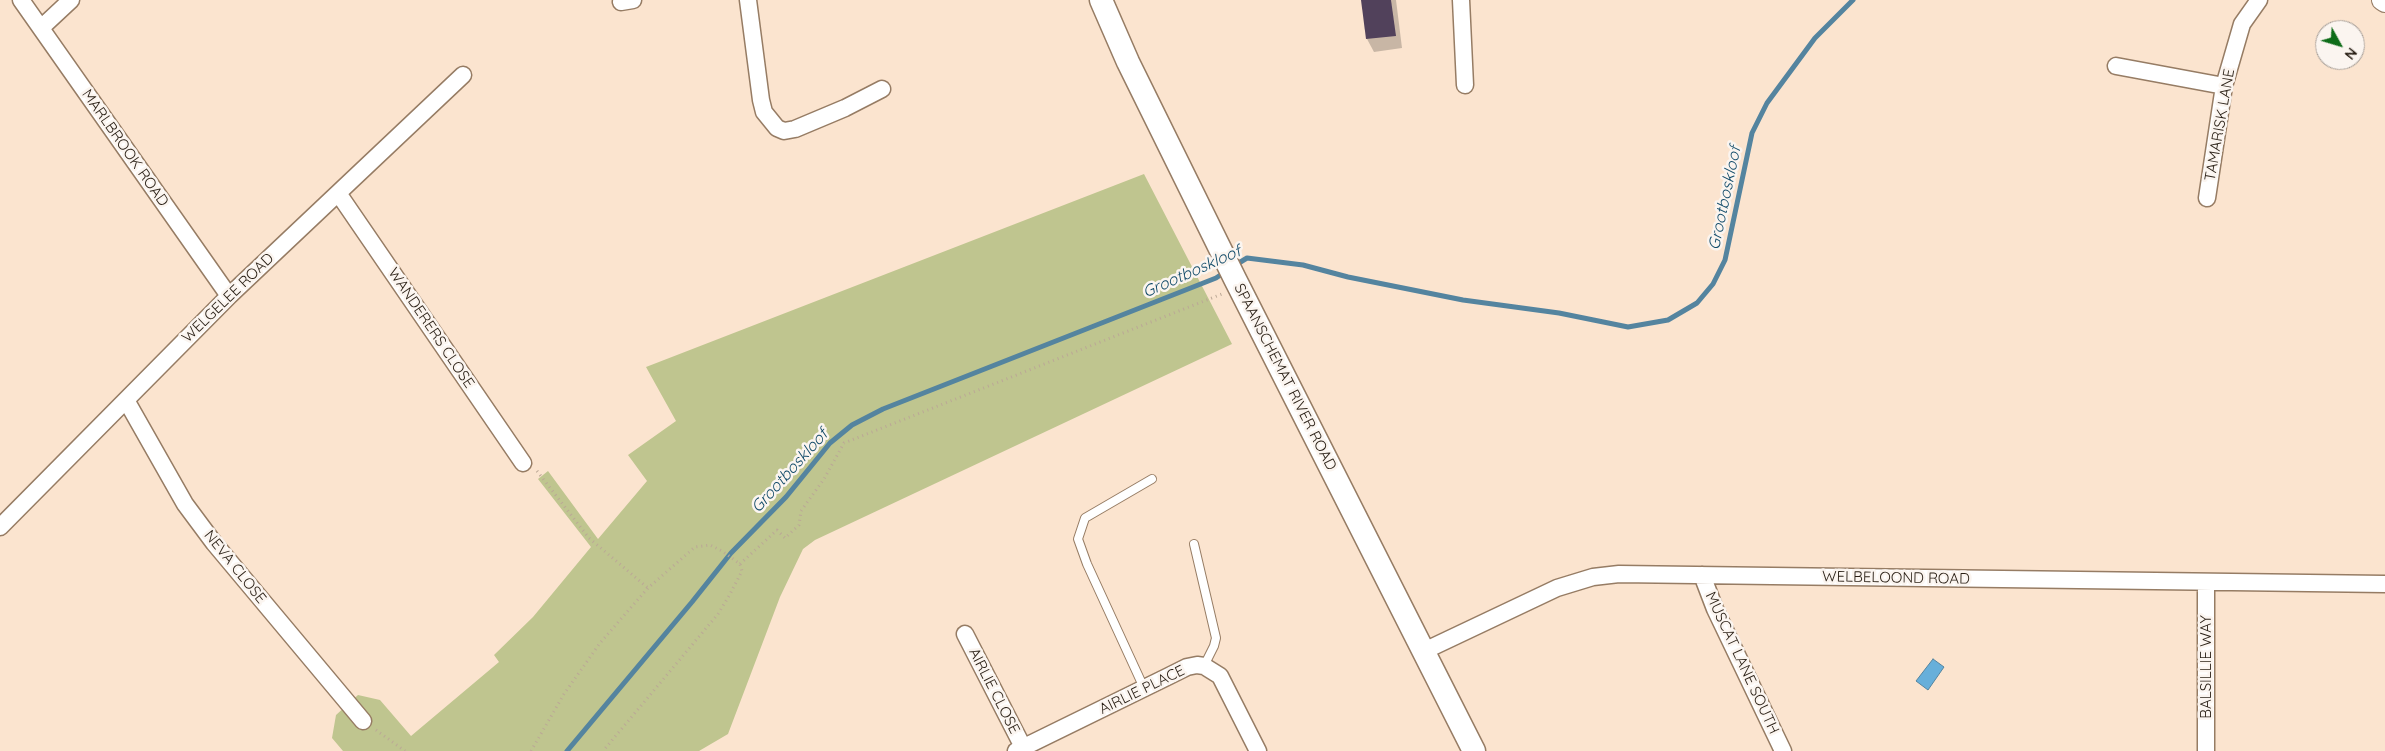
<!DOCTYPE html>
<html>
<head>
<meta charset="utf-8">
<style>
  body { margin:0 }
  #map { position:relative; width:2385px; height:751px; overflow:hidden; background:#fbe4cf; font-family:Quicksand,sans-serif }
  canvas { display:block }
  .north { position:absolute; left:2315px; top:20px; width:50px; height:50px; box-sizing:border-box; background:#fbf5f0; border:1px solid #a79f98; border-radius:50%; rotate:129deg; font-size:14px; font-weight:700; line-height:20px; text-align:center; color:#281e14 }
  .north::after { content:''; display:block; margin:auto; width:18px; height:22px; background:#0e6c18; clip-path:polygon(50% 0,100% 100%,50% 72%,0 100%) }
</style>
</head>
<body>
<div id="map">
<canvas width="2385" height="751"></canvas>
<div class="north">N</div>
</div>
<script>
const ctx = document.querySelector('canvas').getContext('2d');
ctx.lineJoin = 'round';
function paint(path, color) { ctx.fillStyle = color; ctx.fill(path, 'evenodd'); }
const poly = rows => new Path2D(rows.map(r => 'M' + r).join(''));
function trace(path, color, width, dash) { ctx.strokeStyle = color; ctx.lineWidth = width; ctx.lineCap = dash ? 'butt' : 'round'; ctx.setLineDash(dash || []); ctx.stroke(path); }
function write(font, color, halo, rows, align = 'center') {
  ctx.font = font + ' Quicksand,sans-serif'; ctx.lineWidth = 5; ctx.setLineDash([]); ctx.textBaseline = 'middle'; ctx.strokeStyle = halo; ctx.fillStyle = color; for (const [text, x, y, turn = 0] of rows) {
    ctx.save(); ctx.translate(x, y); ctx.rotate((+turn || 0) * Math.PI / 180); ctx.textAlign = isNaN(turn) ? turn : align; if (halo) ctx.strokeText(text, 0, 0); ctx.fillText(text, 0, 0); ctx.restore();
  }
}
paint(poly([
  [1144,174,1232,344,815,540,803,549,780,597,728,734,699,751,343,751,332,738,336,715,358,695,380,700,411,736,499,662,494,655,533,617,591,547,538,479,548,471,598,539,647,481,628,455,676,421,646,367]
]), '#bfc58f');
const water = poly([
  [1933,659,1944,667,1928,690,1916,681,1933,659]
]);
paint(water, '#67afda');
trace(water, '#54849f', 1);
paint(poly([
  [1362,0,1396,0,1402,48,1374,52,1367,39]
]), '#0003');
trace(poly([
  [1234,266,1247,258,1303,265,1348,277,1463,300,1559,313,1628,327,1668,320,1697,303,1713,284,1725,260,1752,133,1767,103,1815,38,1853,0],
  [567,751,692,602,731,553,786,497,830,443,852,425,883,409,1216,278,1225,272]
]), '#54849f', 5);
paint(poly([
  [1361,0,1391,0,1396,36,1366,39]
]), '#51415b');
const service = poly([
  [1194,544,1216,638,1214,646,1204,666],
  [1144,688,1087,564,1078,539,1085,518,1152,479]
]);
const minor = poly([
  [21,0,229,296],
  [748,0,761,100,764,112,777,128,784,131,795,129,845,108,882,89],
  [1461,0,1465,85],
  [621,2,633,0],
  [41,28,71,0],
  [2116,66,2224,86],
  [338,193,523,463],
  [2207,198,2224,86,2242,24,2259,0],
  [126,400,185,504,214,543,363,721],
  [0,527,229,296,463,75],
  [1702,575,1715,609,1783,751],
  [965,634,1023,747],
  [1424,651,1557,588,1593,577,1619,574,2385,584],
  [1016,751,1169,676,1187,667,1197,665,1204,666,1220,676,1258,751],
  [2206,751,2206,583]
]);
const tertiary = poly([
  [2382,0,2385,2]
]);
const secondary = poly([
  [1101,0,1128,62,1235,279,1474,751]
]);
trace(service, '#967c64', 10);
trace(minor, '#967c64', 19);
trace(tertiary, '#967c64', 22);
trace(secondary, '#967c64', 25);
trace(poly([
  [537,471,589,538,648,588],
  [740,564,777,530,785,538,799,525,801,511,824,479,844,443,1222,294],
  [376,730,405,751],
  [531,751,564,694,600,643,648,588,695,547,710,545,722,551,740,564,742,571,729,596,718,614,603,751]
]), '#bba896', 3, [1, 4]);
trace(service, '#fff', 8);
trace(minor, '#fff', 16);
trace(tertiary, '#fff', 20);
trace(secondary, '#fff', 22);
write('15px', '#281e14', '#fbf5f0', [
  ["TAMARISK LANE",2220,125,-80],
  ["MARLBROOK ROAD",125,148,55],
  ["WELGELEE ROAD",228,298,-44],
  ["WANDERERS CLOSE",431,328,56],
  ["SPAANSCHEMAT RIVER ROAD",1285,377,63],
  ["NEVA CLOSE",235,567,51],
  ["WELBELOOND ROAD",1896,578,1],
  ["MUSCAT LANE SOUTH",1742,663,65],
  ["BALSILLIE WAY",2206,667,-90],
  ["AIRLIE PLACE",1142,690,-26],
  ["AIRLIE CLOSE",994,691,63]
]);
write('italic 16px', '#134c6a', '#fbf5f0', [
  ["Grootboskloof",1725,198,-78],
  ["Grootboskloof",1192,272,-24],
  ["Grootboskloof",790,471,-48]
]);
</script>
</body>
</html>
